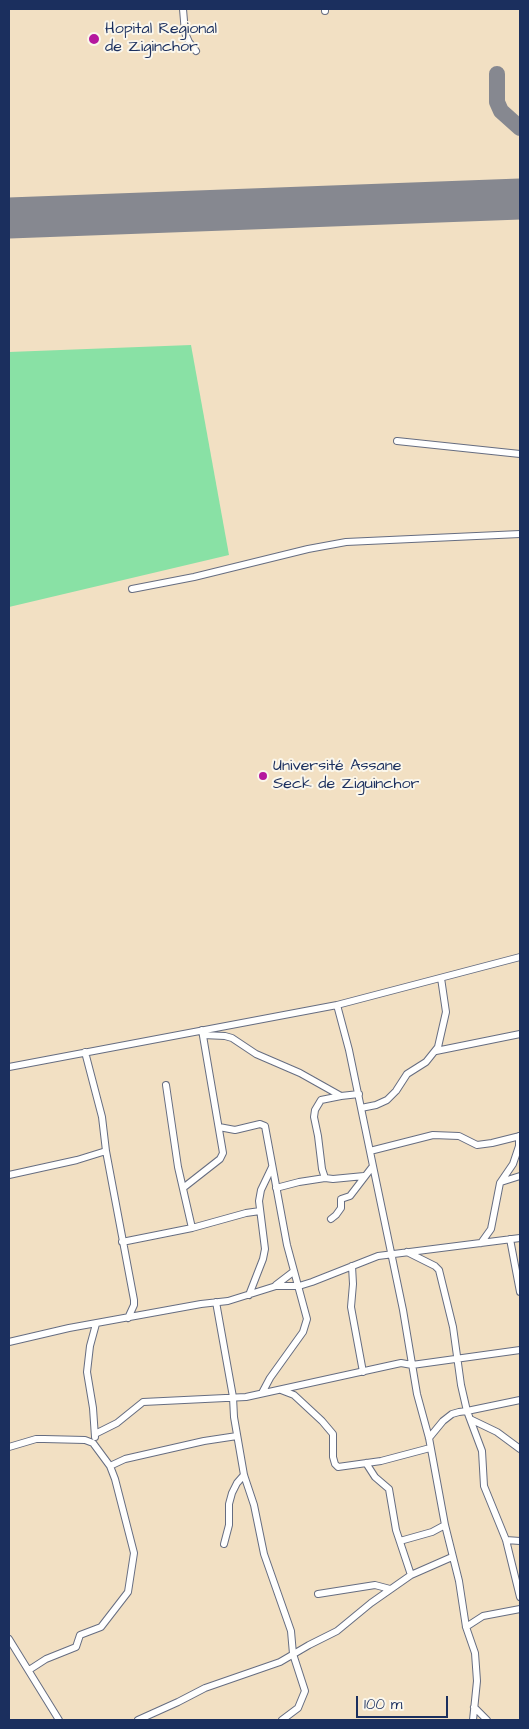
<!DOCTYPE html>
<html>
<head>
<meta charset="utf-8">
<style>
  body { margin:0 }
  #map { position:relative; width:529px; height:1729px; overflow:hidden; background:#f2e0c3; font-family:"Architects Daughter",sans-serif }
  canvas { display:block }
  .frame { position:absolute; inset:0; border:10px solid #1b2f5e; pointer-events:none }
  .scale { position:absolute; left:356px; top:1696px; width:92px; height:22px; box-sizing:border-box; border:2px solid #1b2f5e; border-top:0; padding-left:6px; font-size:15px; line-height:18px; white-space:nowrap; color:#1b2f5e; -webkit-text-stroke:4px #fbf7ec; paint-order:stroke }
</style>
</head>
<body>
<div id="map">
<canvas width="529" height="1729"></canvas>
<div class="frame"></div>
<div class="scale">100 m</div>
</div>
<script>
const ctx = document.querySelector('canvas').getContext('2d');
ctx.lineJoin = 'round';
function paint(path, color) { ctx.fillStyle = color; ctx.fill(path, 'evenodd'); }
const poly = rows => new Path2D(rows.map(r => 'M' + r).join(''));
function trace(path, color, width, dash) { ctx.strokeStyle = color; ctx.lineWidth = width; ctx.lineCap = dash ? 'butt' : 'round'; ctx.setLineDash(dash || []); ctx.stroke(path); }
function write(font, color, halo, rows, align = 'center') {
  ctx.font = font + ' "Architects Daughter",sans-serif'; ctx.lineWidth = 4; ctx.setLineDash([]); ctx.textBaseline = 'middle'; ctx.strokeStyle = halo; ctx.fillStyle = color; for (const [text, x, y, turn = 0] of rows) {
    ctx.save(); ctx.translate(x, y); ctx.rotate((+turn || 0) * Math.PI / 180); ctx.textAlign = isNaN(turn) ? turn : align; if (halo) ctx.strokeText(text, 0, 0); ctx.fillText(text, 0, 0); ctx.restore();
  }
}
paint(poly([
  [191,345,229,555,9,607,9,352]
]), '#89e1a5');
trace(poly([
  [497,74,497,102,501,111,520,128],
  [508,199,520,191]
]), '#868890', 16);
trace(poly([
  [9,218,520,199]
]), '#868890', 41);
const minor = poly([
  [183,9,185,33,189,42,196,51],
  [325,11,325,9],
  [397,441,520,454],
  [132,589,194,577,308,549,346,542,520,534],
  [203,1035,225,1036,232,1038,256,1054,300,1073,341,1096,359,1094],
  [436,1051,520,1034],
  [85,1052,102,1117,106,1151,134,1300,134,1305,128,1318],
  [9,1067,337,1005,520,957],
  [166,1085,178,1167,192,1228],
  [341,1096,321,1100,315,1110,314,1117,318,1136,322,1169,325,1178,333,1179,364,1176],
  [361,1108,376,1105,387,1100,396,1091,407,1074,426,1062,438,1047,446,1012,441,978],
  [219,1127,235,1130,260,1124,265,1126,287,1245,307,1319,303,1332,270,1378,262,1393],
  [370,1151,433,1135,459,1136,477,1145,492,1143,520,1136],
  [373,1166,403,1310,417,1394,429,1438,445,1525,459,1581,466,1627,475,1653,477,1681,473,1720],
  [9,1175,77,1160,106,1151],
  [501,1182,520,1176],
  [183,1188,220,1159,223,1153,202,1030],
  [276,1188,299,1182,325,1178],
  [331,1219,336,1215,341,1208,341,1199,350,1196,373,1166,349,1050,337,1005],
  [510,1239,520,1292],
  [122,1242,192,1228,246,1213,260,1211],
  [481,1243,491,1229,500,1183,513,1164,519,1146,519,1136],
  [407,1252,435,1266,439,1270,453,1327,461,1385,467,1411,459,1412,452,1414,443,1421,429,1438],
  [352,1266,353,1284,351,1307,363,1372],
  [276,1285,293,1272],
  [249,1295,263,1259,265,1249,259,1201,261,1190,272,1167],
  [216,1302,233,1397,234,1417,244,1475,254,1505,264,1554,291,1631,293,1654,305,1691,298,1708,282,1720],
  [9,1342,69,1328,201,1304,228,1301,276,1286,299,1286,312,1282,378,1256,520,1238],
  [281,1390,294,1395,322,1421,333,1434,333,1457,335,1464,338,1467,381,1461,430,1448],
  [520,1400,467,1411,470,1419,497,1432,520,1449],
  [470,1419,482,1451,484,1486,506,1540,520,1597],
  [95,1434,117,1423,143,1402,246,1397,401,1363,412,1365,520,1350],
  [95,1437,93,1408,87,1372,90,1346,96,1324],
  [9,1447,36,1439,44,1439,85,1440,93,1443,110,1466,115,1479,134,1553,128,1592,101,1627,80,1635,76,1647,46,1659,29,1670],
  [366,1463,375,1477,389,1489,396,1530,411,1575],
  [110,1466,125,1459,204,1441,237,1436],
  [506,1540,520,1541],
  [400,1541,432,1532,445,1525],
  [224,1544,229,1525,229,1504,232,1493,237,1483,244,1475],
  [318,1594,375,1585,390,1589],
  [466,1627,483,1616,520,1609],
  [9,1639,59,1720],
  [474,1707,487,1720],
  [138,1720,178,1702,205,1688,280,1662,309,1645,337,1631,371,1603,411,1575,452,1557]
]);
trace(minor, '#666d81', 8);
trace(minor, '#fff', 6);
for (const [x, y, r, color] of [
  [94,39,6,"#b5179e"],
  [263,776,5,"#b5179e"]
]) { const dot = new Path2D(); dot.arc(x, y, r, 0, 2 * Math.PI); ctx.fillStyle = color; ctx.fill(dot); trace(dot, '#fbf7ec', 2); }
write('16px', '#1b2f5e', '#fbf7ec', [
  ["Hopital Regional",105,30],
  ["de Ziginchor",105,48],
  ["Université Assane",273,767],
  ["Seck de Ziguinchor",273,785]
], 'left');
</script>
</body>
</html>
